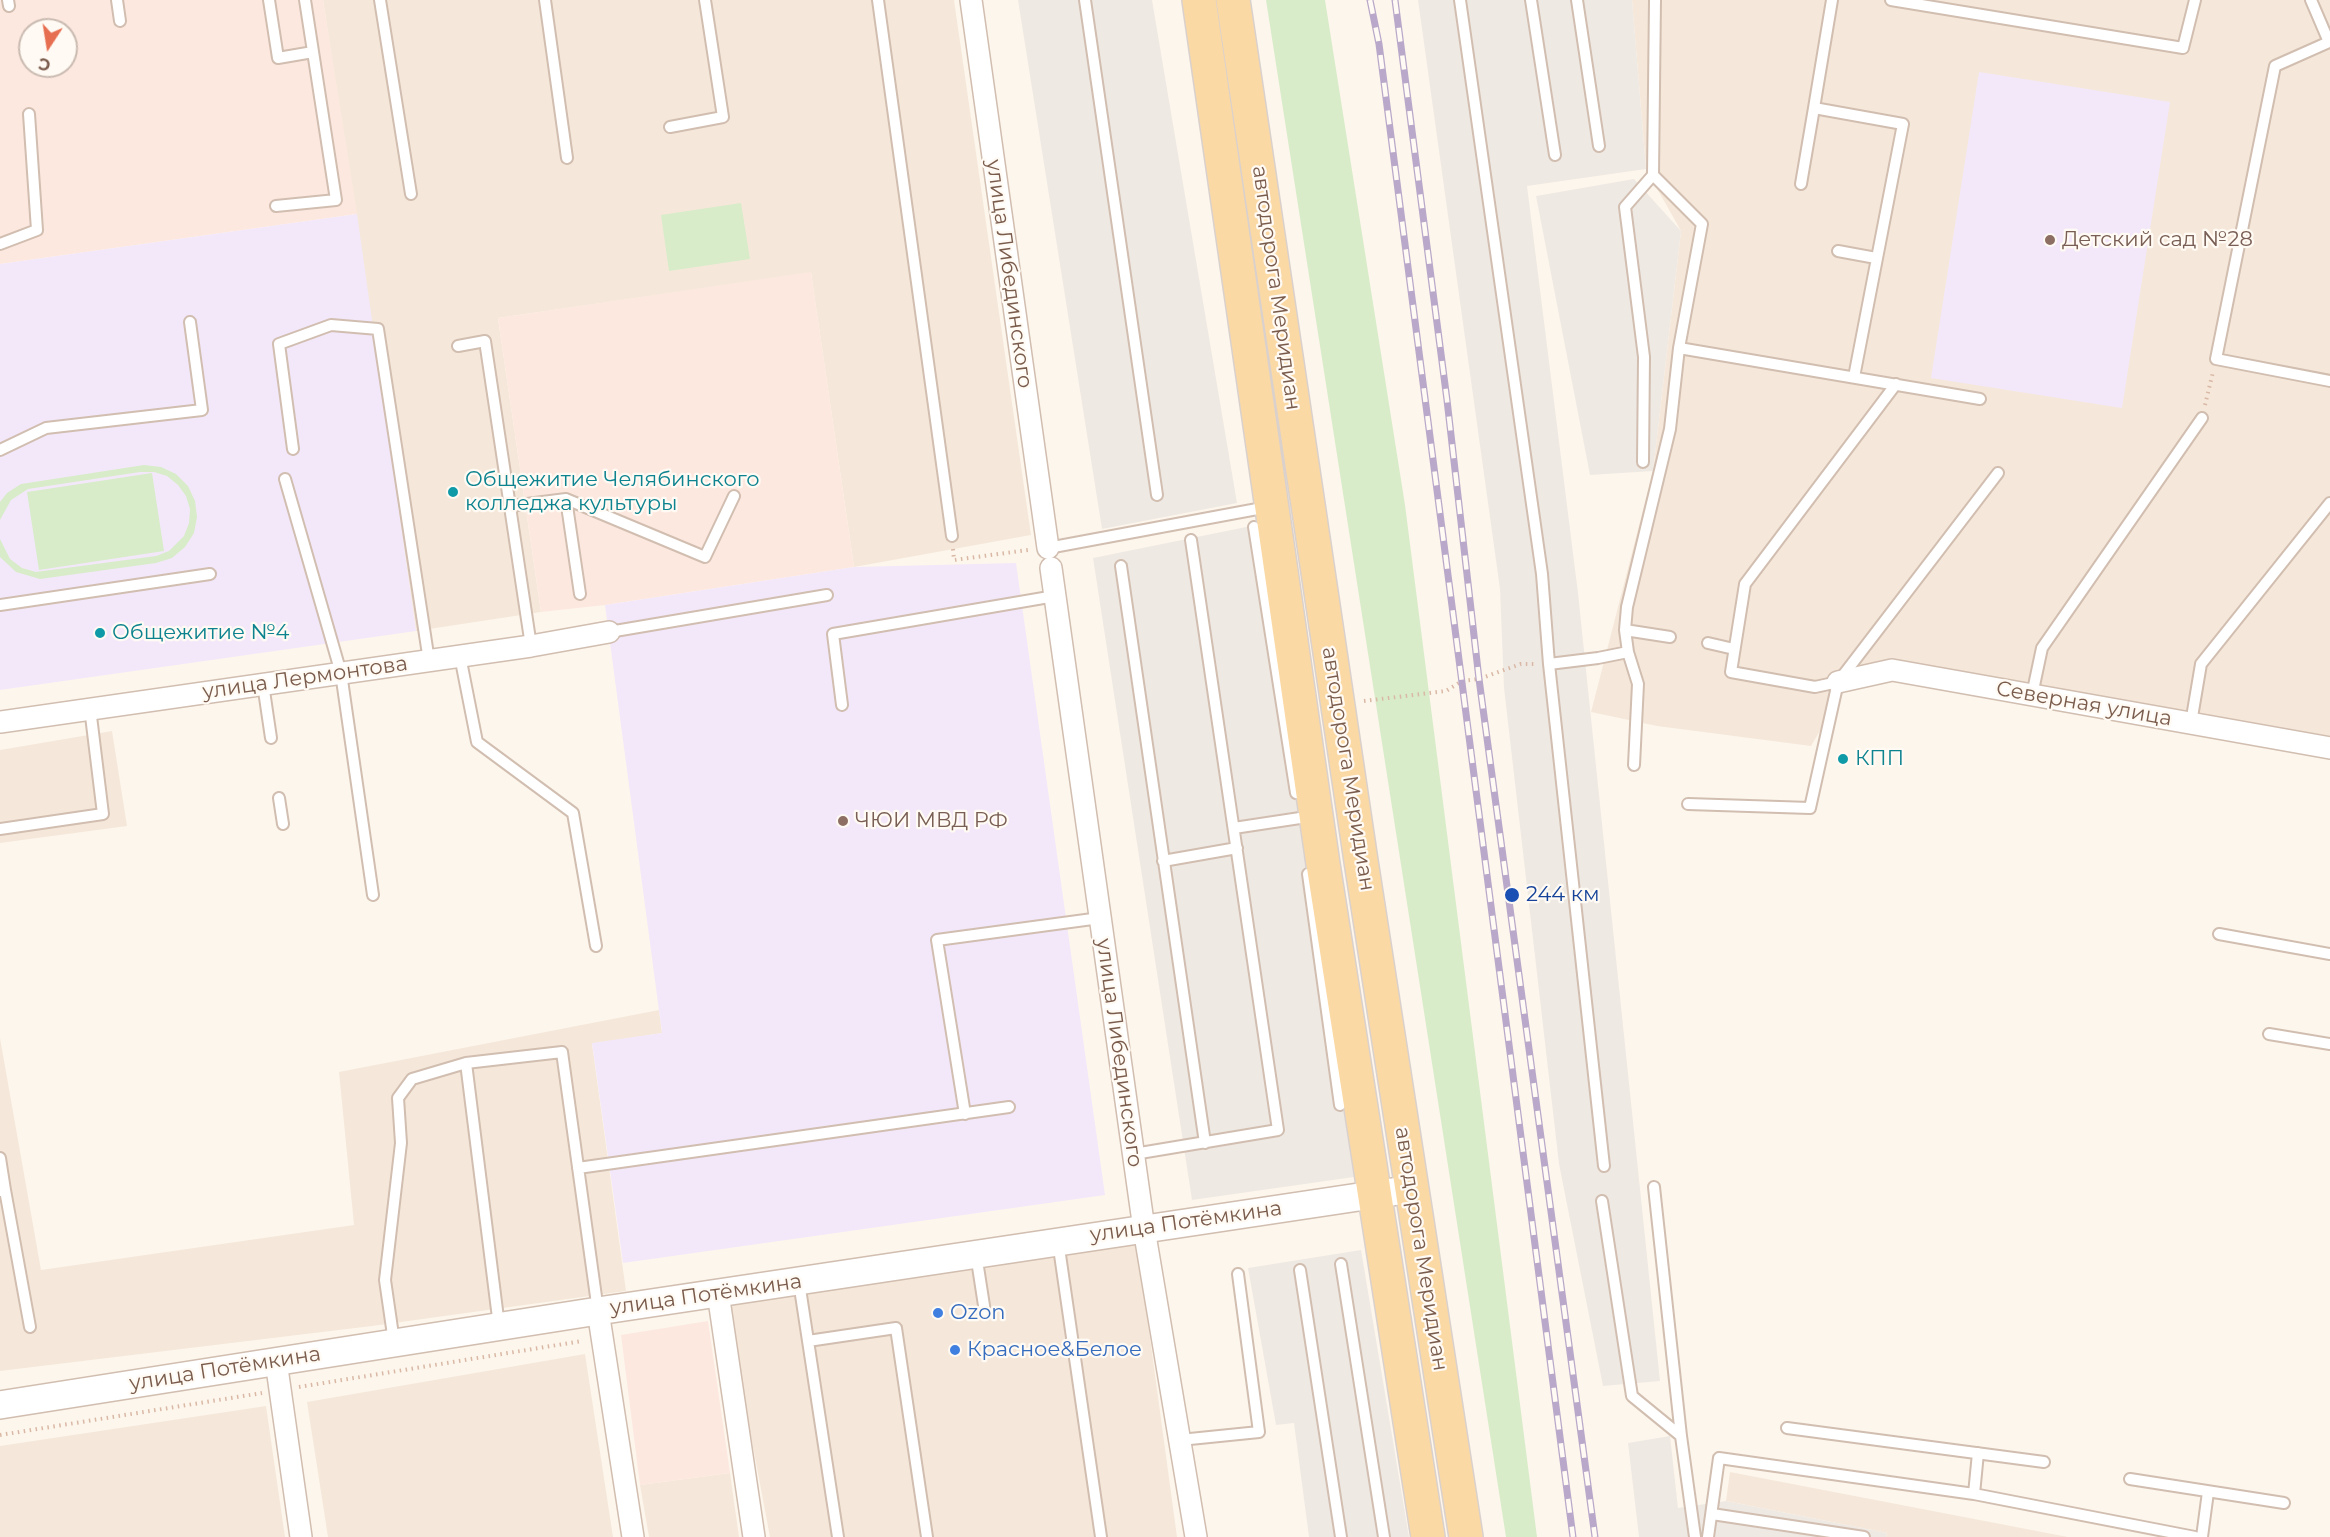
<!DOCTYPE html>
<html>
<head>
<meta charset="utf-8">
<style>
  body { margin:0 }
  #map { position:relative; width:2330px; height:1537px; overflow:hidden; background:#fdf6ec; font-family:Montserrat,sans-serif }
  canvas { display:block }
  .north { position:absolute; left:18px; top:18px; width:60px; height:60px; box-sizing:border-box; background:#fffaf3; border:2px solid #cabbb1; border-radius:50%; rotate:192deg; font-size:16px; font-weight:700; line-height:24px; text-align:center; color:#7a5c4d }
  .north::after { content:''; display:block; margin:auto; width:21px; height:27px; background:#e76f51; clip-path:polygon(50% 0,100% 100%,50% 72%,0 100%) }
</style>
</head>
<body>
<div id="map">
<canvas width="2330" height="1537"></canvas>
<div class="north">С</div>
</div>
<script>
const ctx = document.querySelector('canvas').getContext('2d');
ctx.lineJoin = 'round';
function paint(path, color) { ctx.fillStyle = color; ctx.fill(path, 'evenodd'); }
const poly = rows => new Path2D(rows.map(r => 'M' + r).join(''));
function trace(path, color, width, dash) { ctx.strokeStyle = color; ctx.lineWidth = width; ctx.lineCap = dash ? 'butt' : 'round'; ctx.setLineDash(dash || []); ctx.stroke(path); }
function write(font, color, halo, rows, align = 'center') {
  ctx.font = font + ' Montserrat,sans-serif'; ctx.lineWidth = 4.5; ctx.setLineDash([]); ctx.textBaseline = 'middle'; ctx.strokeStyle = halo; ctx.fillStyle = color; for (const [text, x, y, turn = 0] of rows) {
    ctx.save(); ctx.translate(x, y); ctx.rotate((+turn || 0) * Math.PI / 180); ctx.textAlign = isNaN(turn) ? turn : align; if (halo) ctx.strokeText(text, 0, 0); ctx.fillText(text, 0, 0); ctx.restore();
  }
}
paint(poly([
  [323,0,954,0,1031,535,854,567,811,273,498,318,541,612,416,631],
  [1632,0,2330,0,2330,737,1858,667,1811,746,1657,726,1591,712,1653,471,1681,231,1646,169],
  [112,731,127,826,0,843,0,750],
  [659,1010,662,1033,592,1044,626,1291,372,1326,0,1371,0,1038,41,1270,354,1225,339,1072],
  [1137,1242,1177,1537,770,1537,731,1330,729,1304],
  [585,1354,613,1537,328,1537,307,1402],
  [266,1406,285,1537,0,1537,0,1446],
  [1730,1472,2068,1537,1886,1537,1887,1533,1726,1501],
  [730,1473,739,1537,649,1537,640,1485]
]), '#f5e8da');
paint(poly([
  [0,0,323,0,357,214,0,264],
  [30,30,66,30,66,66,30,66],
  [811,272,854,567,605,605,541,612,498,318],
  [708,1321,730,1473,640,1485,621,1335]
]), '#fde8e0');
paint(poly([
  [1018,0,1152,0,1237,503,1102,529],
  [1418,0,1632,0,1646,169,1527,186,1578,593,1660,1381,1603,1386,1559,1164,1504,688,1500,589],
  [1634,179,1681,231,1653,471,1590,475,1536,196],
  [1261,524,1354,1177,1192,1200,1093,558],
  [1361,1250,1409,1537,1309,1537,1294,1423,1276,1425,1248,1268],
  [1670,1436,1678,1508,1726,1501,1887,1533,1886,1537,1639,1537,1628,1443]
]), '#efe9e4');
paint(poly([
  [1979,72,2170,102,2122,408,1931,378],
  [357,214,416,631,0,690,0,264],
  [1016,563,1105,1195,623,1263,592,1043,662,1033,605,605,854,567]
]), '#f3e8fa');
paint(poly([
  [1266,0,1325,0,1405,505,1537,1537,1506,1537],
  [741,203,750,259,669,271,661,215],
  [144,465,161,467,176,474,188,486,195,501,197,517,194,533,185,547,172,558,156,563,40,579,16,572,0,557,0,539,10,559,22,568,36,572,156,556,169,551,184,536,189,523,190,509,186,496,178,485,167,476,154,472,140,472,28,489,11,500,0,520,0,502,7,493,21,484],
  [152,473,164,551,39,570,27,492]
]), '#d8ecc9');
const service = poly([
  [8,0,9,6],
  [117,0,120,21],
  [269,0,278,58,313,52],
  [380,0,411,194],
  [545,0,567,158],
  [878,0,952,536],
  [1085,0,1157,495],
  [1460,0,1542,574,1549,664,1604,1166],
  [1531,0,1555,155],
  [1577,0,1599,146],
  [1832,0,1814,108,1903,124,1854,377],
  [1891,0,2183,48,2195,0],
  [2311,0,2329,42,2275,66,2216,359,2330,381],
  [670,127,723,117,705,0],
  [1801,184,1814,108],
  [276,206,336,200,305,0],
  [0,244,37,230,29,114],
  [1838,251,1876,258],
  [458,346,485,341,531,646],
  [1679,348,1980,399],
  [293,449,279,344,331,325,378,329,429,661],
  [0,450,46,428,202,410,190,322],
  [1643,462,1644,357,1625,207,1653,175],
  [285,479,341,673,373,895],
  [566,499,705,557,734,496],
  [511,506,566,499,580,594],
  [1254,527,1296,793],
  [1048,548,1268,507],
  [1121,566,1205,1143],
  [0,605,210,574],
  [1625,630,1670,637],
  [609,632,827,595],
  [1708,643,1734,649],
  [460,656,477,742,573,813,596,946],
  [1549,664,1598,658,1628,652],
  [1838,682,1815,687,1731,672,1745,584,1896,384],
  [263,684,271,738],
  [2032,695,2042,648,2202,418],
  [842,705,833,634,1055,596],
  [2191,723,2201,664,2330,503],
  [1634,765,1638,684,1628,652,1625,630,1627,607,1670,429,1679,348,1702,224,1653,175,1655,0],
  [279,798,283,824],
  [1688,804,1810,808,1838,682,1998,473],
  [1234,828,1300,818],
  [0,829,103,814,90,708],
  [1163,861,1237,848],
  [1308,874,1340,1105],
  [2219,934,2330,954],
  [2269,1034,2330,1044],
  [965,1114,937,940,1100,918],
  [1134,1154,1278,1130,1191,540],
  [0,1158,5,1190],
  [578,1168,1009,1107],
  [1654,1187,1681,1436],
  [0,1191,5,1190,30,1327],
  [1602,1201,1632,1396,1681,1436,1695,1537],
  [1058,1241,1101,1537],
  [976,1254,985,1312],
  [1341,1264,1384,1537],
  [1300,1270,1341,1537],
  [799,1282,838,1537],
  [499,1326,466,1063,562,1052,598,1311],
  [808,1341,896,1328,927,1537],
  [394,1342,385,1280,401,1143,398,1098,412,1079,466,1063],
  [1787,1428,2044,1462],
  [1180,1440,1259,1432,1238,1274],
  [2130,1479,2284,1503],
  [1974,1494,1978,1453],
  [1712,1514,1864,1537],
  [1708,1537,1719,1458,1974,1494,2195,1537],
  [2202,1537,2208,1492]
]);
const minor = poly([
  [971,0,1048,548],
  [1051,568,1144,1229,1196,1537],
  [1838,682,1892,670,2330,748],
  [0,722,531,646,609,632],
  [718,1293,754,1537],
  [598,1311,633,1537],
  [276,1361,301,1537]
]);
const tertiary = poly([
  [0,1405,598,1311,1412,1189]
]);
const primary = poly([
  [1199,0,1323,864,1428,1537],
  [1233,0,1361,861,1466,1537]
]);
trace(service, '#d1beb0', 14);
trace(minor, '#d1beb0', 24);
trace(tertiary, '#d1beb0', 30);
trace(primary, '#dad1cd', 36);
trace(poly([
  [2205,405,2213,372],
  [953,549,954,560,1028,550],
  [1364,701,1446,691,1462,681,1479,679,1521,664,1534,664],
  [299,1387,582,1341],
  [0,1435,262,1393]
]), '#d9b8a5', 4, [1.5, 4.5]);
trace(service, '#fff', 10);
trace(minor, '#fff', 21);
trace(tertiary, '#fff', 27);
trace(primary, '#fbd9a5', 33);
const rail = poly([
  [1370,0,1379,44,1573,1537],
  [1395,0,1447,400,1479,679,1595,1537]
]);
trace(rail, '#b9a8c9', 7);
trace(rail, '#fffaf3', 4.5, [14]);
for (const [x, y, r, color] of [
  [2050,240,6,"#8d6e63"],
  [453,492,6,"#0f9aa8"],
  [100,633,6,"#0f9aa8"],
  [1843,759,6,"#0f9aa8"],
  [843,821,6,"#8d6e63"],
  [1512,895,8,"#1a4fb4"],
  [938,1313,6,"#3f7fe0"],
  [955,1350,6,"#3f7fe0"]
]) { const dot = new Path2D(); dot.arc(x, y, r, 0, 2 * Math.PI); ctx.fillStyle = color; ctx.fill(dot); trace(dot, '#fffaf3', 2); }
write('21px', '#785e54', '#fffaf3', [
  ["Детский сад №28",2062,240],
  ["ЧЮИ МВД РФ",855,821]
], 'left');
write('21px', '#7a5c4d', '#fffaf3', [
  ["улица Либединского",1009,274,82],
  ["автодорога Меридиан",1276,288,82],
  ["улица Лермонтова",305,678,-8],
  ["Северная улица",2084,704,10],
  ["автодорога Меридиан",1348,769,81],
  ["улица Либединского",1119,1053,82],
  ["улица Потёмкина",1186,1222,-8],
  ["автодорога Меридиан",1421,1249,81],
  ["улица Потёмкина",706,1295,-8],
  ["улица Потёмкина",225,1369,-9]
]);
write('21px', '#0d838f', '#fffaf3', [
  ["Общежитие Челябинского",465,480],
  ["колледжа культуры",465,504],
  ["Общежитие №4",112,633],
  ["КПП",1855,759]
], 'left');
write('21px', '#164399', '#fffaf3', [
  ["244 км",1526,895]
], 'left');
write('21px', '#366cbe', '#fffaf3', [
  ["Ozon",950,1313],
  ["Красное&Белое",967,1350]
], 'left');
</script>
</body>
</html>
